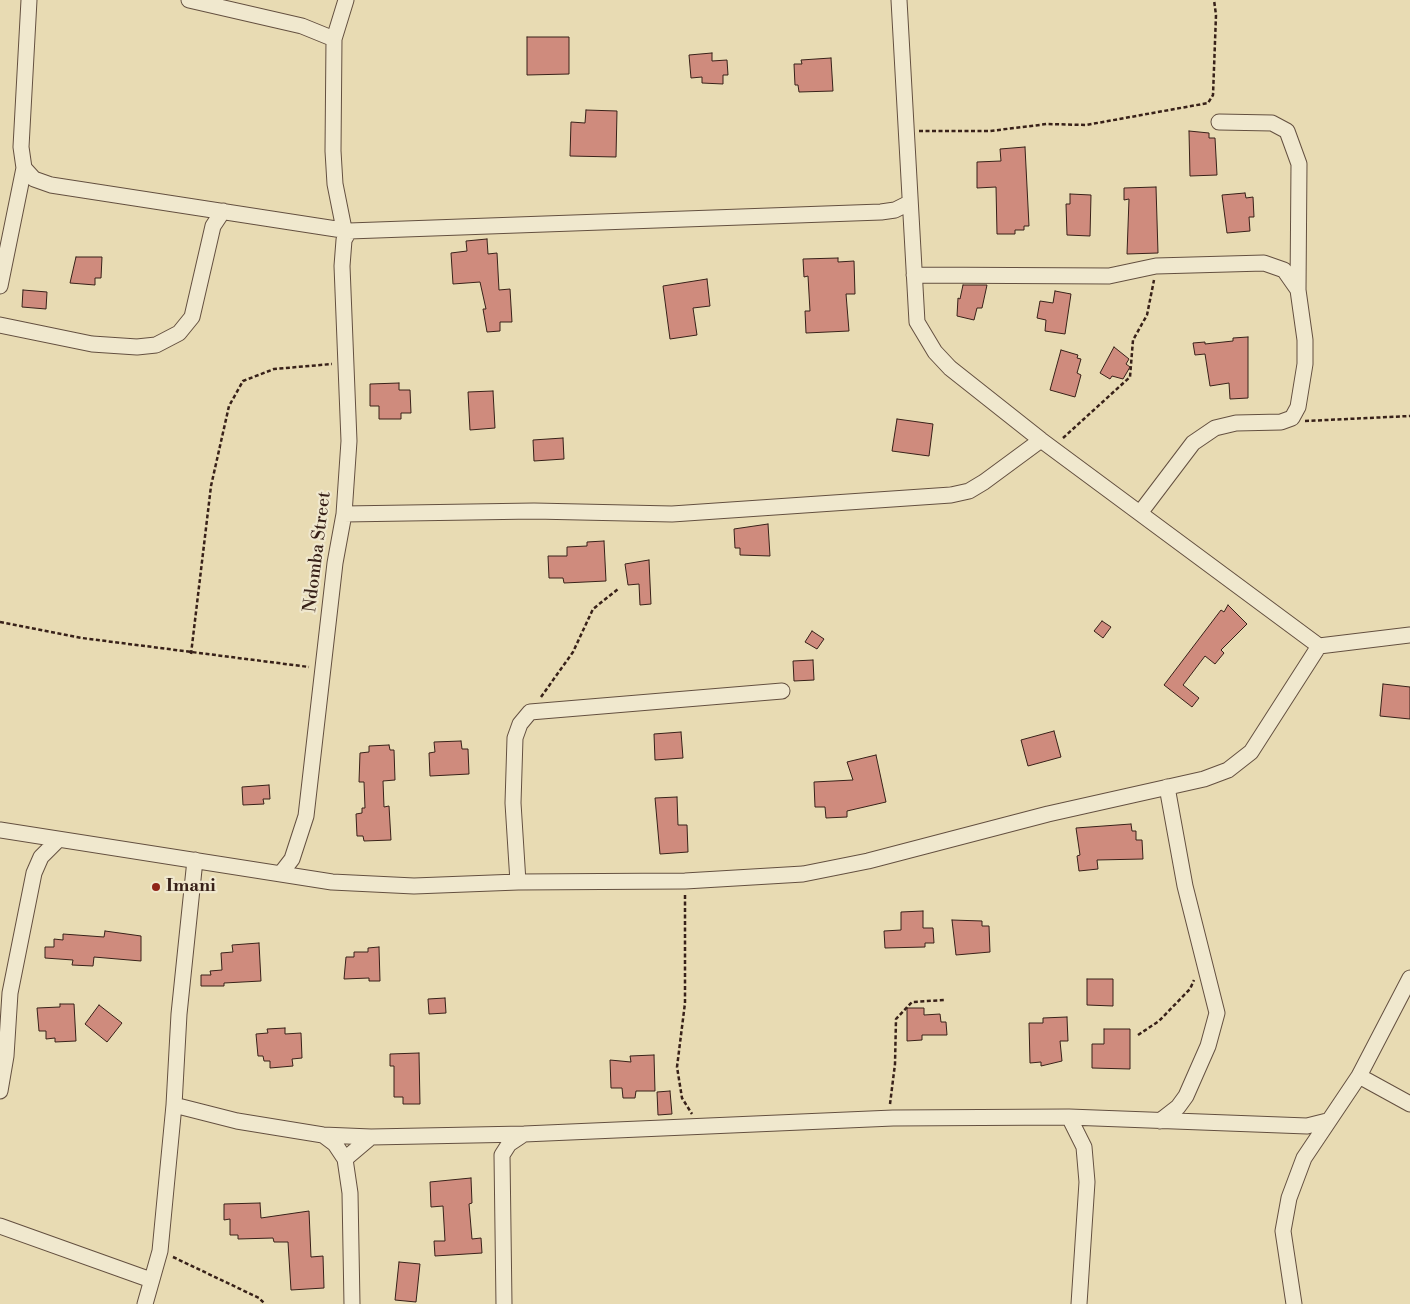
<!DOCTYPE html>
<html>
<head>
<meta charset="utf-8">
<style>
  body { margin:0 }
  canvas { display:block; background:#e8dbb3 }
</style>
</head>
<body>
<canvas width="1410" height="1304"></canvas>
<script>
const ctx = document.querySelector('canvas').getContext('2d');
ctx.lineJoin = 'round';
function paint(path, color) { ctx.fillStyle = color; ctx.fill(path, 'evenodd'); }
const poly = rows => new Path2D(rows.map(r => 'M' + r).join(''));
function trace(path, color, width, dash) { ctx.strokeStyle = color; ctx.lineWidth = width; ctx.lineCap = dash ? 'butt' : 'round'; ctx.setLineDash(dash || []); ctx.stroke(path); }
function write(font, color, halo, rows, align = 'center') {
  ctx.font = font + ' "Libre Bodoni",serif'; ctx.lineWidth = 4.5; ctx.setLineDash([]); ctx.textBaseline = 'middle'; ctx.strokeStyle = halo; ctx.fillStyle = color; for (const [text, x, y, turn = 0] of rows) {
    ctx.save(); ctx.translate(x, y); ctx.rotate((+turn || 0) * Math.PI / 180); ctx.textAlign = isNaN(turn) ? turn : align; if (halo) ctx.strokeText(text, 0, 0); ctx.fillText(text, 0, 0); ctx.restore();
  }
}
const building = poly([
  [527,37,569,37,569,74,527,75,527,37],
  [712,53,712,61,727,60,728,75,723,75,723,84,702,83,702,77,691,78,689,55,712,53],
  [831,58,833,91,799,92,798,85,795,85,794,64,802,64,801,60,831,58],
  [586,110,617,111,616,157,570,156,571,122,585,123,586,110],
  [1189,131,1209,133,1209,138,1215,138,1217,175,1190,176,1189,131],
  [1025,147,1029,226,1024,226,1024,230,1015,230,1015,234,997,234,996,187,977,188,977,162,1001,161,1000,149,1025,147],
  [1156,187,1158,253,1127,254,1129,199,1124,200,1124,188,1156,187],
  [1245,193,1246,198,1253,197,1254,217,1249,217,1250,231,1227,233,1222,195,1245,193],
  [1070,194,1091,195,1090,236,1067,235,1066,204,1070,204,1070,194],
  [487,239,488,254,497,253,499,290,510,289,512,322,500,322,500,331,487,332,483,309,486,309,480,282,453,284,451,253,467,251,466,241,487,239],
  [76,257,102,257,101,278,95,278,95,285,70,283,76,257],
  [838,258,838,262,854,261,855,294,846,294,849,331,806,333,805,311,810,311,808,276,804,277,803,259,838,258],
  [707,279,710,306,693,308,697,335,670,339,663,286,707,279],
  [963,285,987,285,982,308,977,308,974,320,957,316,958,298,960,299,963,285],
  [23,290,47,292,46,309,22,307,23,290],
  [1055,291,1071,294,1065,334,1045,331,1046,320,1037,318,1040,301,1053,303,1055,291],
  [1248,337,1248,398,1230,399,1229,383,1210,386,1205,354,1195,355,1193,343,1205,342,1205,344,1233,341,1233,338,1248,337],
  [1114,347,1129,359,1126,364,1130,367,1123,379,1112,376,1110,379,1100,373,1114,347],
  [1061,350,1078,355,1077,358,1081,359,1077,373,1081,375,1075,397,1050,390,1061,350],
  [399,383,399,390,410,390,411,413,401,413,401,419,379,419,379,406,370,406,370,384,399,383],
  [493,391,495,428,470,430,468,392,493,391],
  [897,419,933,424,929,456,892,451,897,419],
  [563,438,564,459,534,461,533,440,563,438],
  [768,524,770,556,740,555,740,548,735,548,734,529,768,524],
  [604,541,606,581,564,583,563,578,549,578,548,556,567,556,567,547,587,546,587,542,604,541],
  [649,560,651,604,640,605,639,584,628,585,625,564,649,560],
  [1228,605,1247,624,1221,650,1224,653,1215,664,1205,656,1183,685,1199,698,1192,707,1164,685,1221,610,1224,612,1228,605],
  [1102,621,1111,627,1103,638,1094,631,1102,621],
  [812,631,824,639,817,649,805,642,812,631],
  [813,660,814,680,794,681,793,661,813,660],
  [1383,684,1410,687,1410,719,1380,716,1383,684],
  [1054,731,1061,757,1028,766,1021,740,1054,731],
  [681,732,683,758,655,760,654,734,681,732],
  [461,741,462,749,468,749,469,774,430,776,429,753,435,752,434,742,461,741],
  [389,745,390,750,394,750,395,780,383,781,384,807,389,806,391,840,364,841,363,836,357,836,356,814,362,813,362,808,365,808,364,782,359,782,360,753,369,752,369,746,389,745],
  [876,755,886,802,847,811,847,817,826,818,825,807,815,807,814,782,853,780,847,762,876,755],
  [269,785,270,799,263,799,264,804,243,805,242,787,269,785],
  [677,797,678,825,687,825,688,852,660,854,655,798,677,797],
  [1131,824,1132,831,1136,831,1136,840,1142,840,1143,859,1097,860,1098,869,1079,871,1077,856,1080,855,1076,828,1131,824],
  [923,911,923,928,933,928,934,943,925,943,925,947,885,948,884,931,901,930,901,912,923,911],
  [952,920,982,921,982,926,989,926,990,952,956,955,952,920],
  [105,931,141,936,141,961,94,957,93,966,72,965,73,960,45,958,45,947,54,947,54,939,63,940,63,934,104,937,105,931],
  [259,943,261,981,224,983,224,986,201,986,201,975,211,975,210,971,222,970,221,953,233,952,232,945,259,943],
  [379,947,380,981,369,981,369,978,344,979,346,957,354,957,354,952,368,952,368,948,379,947],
  [1087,979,1113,979,1113,1006,1087,1005,1087,979],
  [445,998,446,1013,429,1014,428,999,445,998],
  [60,1004,74,1004,76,1041,55,1042,55,1038,46,1039,46,1031,39,1031,37,1008,60,1007,60,1004],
  [99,1005,122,1023,107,1042,85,1024,99,1005],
  [907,1008,924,1008,924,1015,940,1014,941,1022,946,1022,947,1035,922,1035,922,1040,907,1041,907,1008],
  [1067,1017,1068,1041,1060,1041,1062,1061,1041,1066,1041,1062,1030,1063,1029,1023,1043,1023,1043,1018,1067,1017],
  [285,1028,285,1034,301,1033,302,1058,292,1059,293,1066,270,1068,270,1061,264,1061,263,1056,258,1056,256,1034,268,1033,267,1029,285,1028],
  [1104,1029,1130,1029,1130,1069,1092,1068,1092,1044,1104,1044,1104,1029],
  [419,1053,420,1104,403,1104,403,1097,394,1097,394,1066,390,1066,390,1054,419,1053],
  [654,1055,655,1091,636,1091,635,1098,623,1098,622,1088,611,1088,610,1060,631,1062,630,1056,654,1055],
  [670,1091,672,1114,658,1115,657,1092,670,1091],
  [471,1178,472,1203,469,1204,472,1239,481,1238,482,1253,435,1256,434,1241,445,1241,443,1206,431,1207,430,1182,471,1178],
  [260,1203,261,1218,309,1211,311,1257,323,1256,324,1288,291,1290,288,1242,274,1242,273,1238,238,1239,238,1235,230,1235,230,1219,224,1220,224,1204,260,1203],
  [399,1262,420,1264,416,1302,395,1300,399,1262]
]);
paint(building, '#cf8b7d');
trace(building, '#382119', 1);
const minor = poly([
  [29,0,21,147,24,168,34,179,51,185,349,231,881,212,895,210,909,203],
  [189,0,302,26,334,39,333,151,335,184,344,229],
  [899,0,917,322,935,352,950,368,1041,440,1319,646],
  [334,39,346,0],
  [1219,122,1272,123,1287,131,1299,164,1298,290],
  [914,275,1109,276,1156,266,1264,263,1284,270,1298,290,1305,340,1305,364,1298,407,1292,418,1281,422,1236,423,1215,428,1193,443,1140,513],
  [0,286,24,168],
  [0,325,92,344,137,347,156,345,179,333,192,317,213,226,223,211],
  [344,514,534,511,672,514,951,495,969,491,984,482,1041,440],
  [0,830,332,882,414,886,518,882,685,881,803,874,868,861,1048,814,1204,779,1228,770,1251,752,1319,646,1410,635],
  [282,872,292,859,306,816,335,563,344,514,349,441,342,266,344,240,349,231],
  [518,882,513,803,515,738,520,724,530,712,782,691],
  [1359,1076,1410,1104],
  [0,1091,6,1056,10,993,34,873,41,857,58,840],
  [174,1105,237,1121,323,1135,371,1137,524,1134,893,1118,1069,1117,1307,1126,1327,1121],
  [1069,1117,1084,1147,1087,1182,1079,1304],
  [1160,1121,1178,1107,1186,1096,1208,1046,1217,1013,1185,886,1167,787],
  [323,1135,335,1144,345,1159,350,1193,352,1304],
  [345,1159,371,1137],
  [0,1226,151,1280],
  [145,1304,160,1251,174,1105,179,1014,195,860],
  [504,1304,502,1155,509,1144,524,1134],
  [1294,1304,1283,1231,1289,1198,1304,1158,1359,1076,1410,978]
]);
trace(minor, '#645040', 17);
trace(poly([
  [919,131,990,131,1047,124,1086,125,1208,103,1213,95,1216,15,1214,0],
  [1305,421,1410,416],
  [1063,438,1130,377,1133,340,1147,315,1154,280],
  [0,622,82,638,309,667],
  [191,654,211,486,229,406,243,381,274,369,332,364],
  [541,697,573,652,593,609,618,589],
  [685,895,685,1003,677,1067,682,1098,692,1114],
  [1138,1035,1159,1021,1190,989,1194,980],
  [890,1104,895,1064,896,1019,912,1002,945,1000],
  [173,1257,259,1298,265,1304]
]), '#382119', 2.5, [4, 2.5]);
trace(minor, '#f0e8ce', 15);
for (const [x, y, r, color] of [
  [156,887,5,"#8f2418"]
]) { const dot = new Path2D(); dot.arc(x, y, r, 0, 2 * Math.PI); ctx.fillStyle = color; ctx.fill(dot); trace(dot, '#f0e8ce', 2); }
write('18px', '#382119', '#f0e8ce', [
  ["Ndomba Street",318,552,-83]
]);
write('bold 18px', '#382119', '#f0e8ce', [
  ["Imani",166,887]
], 'left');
</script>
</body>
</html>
